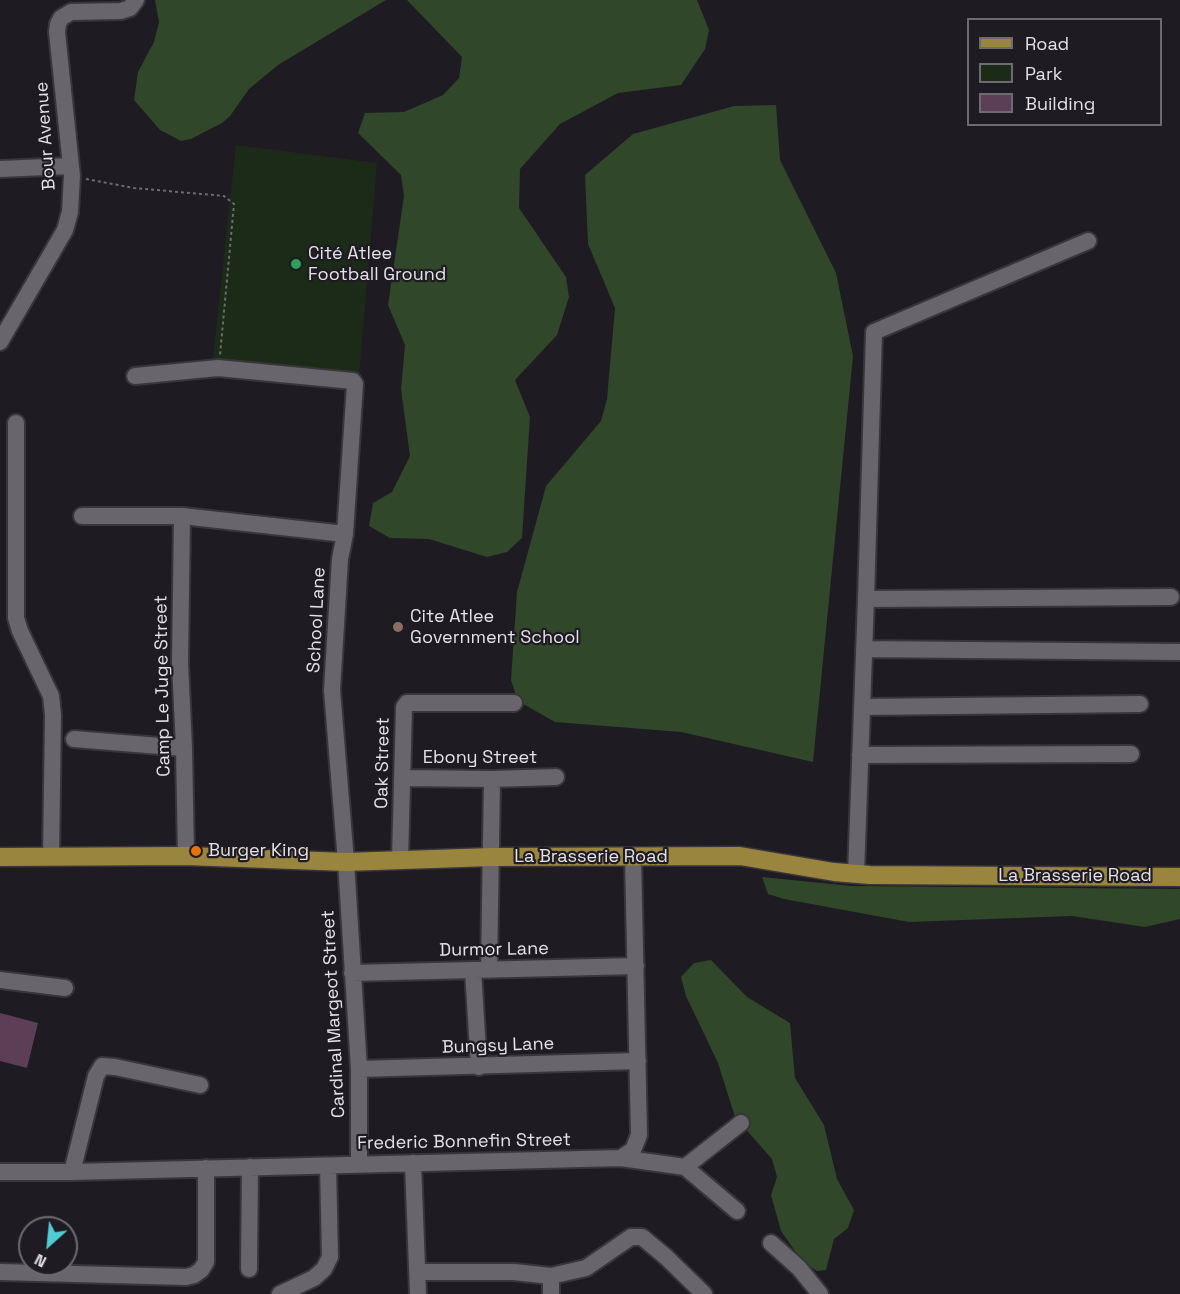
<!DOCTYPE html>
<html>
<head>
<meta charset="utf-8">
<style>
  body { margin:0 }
  #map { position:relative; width:1180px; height:1294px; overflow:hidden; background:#1e1b22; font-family:"Space Grotesk",sans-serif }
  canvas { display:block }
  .legend { position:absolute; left:967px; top:18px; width:195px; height:108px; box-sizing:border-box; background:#1e1b22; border:2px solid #6d6b70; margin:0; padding:8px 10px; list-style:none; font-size:18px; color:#e4e2e6 }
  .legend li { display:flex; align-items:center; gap:12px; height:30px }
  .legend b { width:30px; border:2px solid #6d6b70 }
  .north { position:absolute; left:18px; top:1216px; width:60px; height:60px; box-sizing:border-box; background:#1e1b22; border:2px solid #6d6b70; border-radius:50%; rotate:207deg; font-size:16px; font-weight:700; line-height:24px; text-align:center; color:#e4e2e6 }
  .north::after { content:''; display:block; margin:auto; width:21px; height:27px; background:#51ccd3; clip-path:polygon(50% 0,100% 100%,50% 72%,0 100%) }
</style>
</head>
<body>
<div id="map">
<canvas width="1180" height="1294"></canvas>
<ul class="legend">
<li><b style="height:8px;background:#99853e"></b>Road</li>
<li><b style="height:16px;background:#1b2b18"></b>Park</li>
<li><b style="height:16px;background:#5c3e56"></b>Building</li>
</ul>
<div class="north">N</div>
</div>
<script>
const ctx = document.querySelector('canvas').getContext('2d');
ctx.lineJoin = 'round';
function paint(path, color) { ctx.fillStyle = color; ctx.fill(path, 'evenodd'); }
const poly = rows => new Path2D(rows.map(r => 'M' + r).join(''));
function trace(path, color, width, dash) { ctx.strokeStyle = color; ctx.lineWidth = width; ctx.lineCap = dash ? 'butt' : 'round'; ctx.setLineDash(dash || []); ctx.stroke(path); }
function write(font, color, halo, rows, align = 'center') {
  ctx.font = font + ' "Space Grotesk",sans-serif'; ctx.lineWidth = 4.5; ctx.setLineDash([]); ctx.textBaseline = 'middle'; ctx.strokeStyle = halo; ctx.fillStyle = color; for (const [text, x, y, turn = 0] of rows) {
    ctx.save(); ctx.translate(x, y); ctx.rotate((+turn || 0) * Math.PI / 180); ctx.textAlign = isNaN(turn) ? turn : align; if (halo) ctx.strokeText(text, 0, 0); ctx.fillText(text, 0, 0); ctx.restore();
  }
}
paint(poly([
  [236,145,377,163,358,389,212,366]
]), '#1b2b18');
paint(poly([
  [155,0,386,0,278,65,249,89,230,116,222,123,191,139,181,141,160,130,134,100,138,72,154,42,159,22],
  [407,0,697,0,709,30,705,49,681,85,618,93,560,124,520,169,519,208,566,277,569,297,557,335,515,380,530,417,522,538,507,552,487,557,429,539,390,538,369,526,373,503,392,492,410,456,401,389,405,345,388,305,404,196,401,175,358,133,365,113,404,112,443,95,459,78,462,57],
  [776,105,780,160,836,273,853,356,813,762,681,732,555,722,518,701,511,680,517,592,546,486,601,421,607,399,615,308,588,244,585,175,633,134,734,106],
  [762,877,852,886,1180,889,1180,919,1145,927,1072,916,909,922,784,899,768,894],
  [711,960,747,997,790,1023,795,1078,824,1125,837,1179,854,1210,848,1228,834,1239,826,1270,817,1271,802,1261,781,1231,771,1195,777,1177,772,1159,735,1117,718,1063,686,996,681,977,694,963]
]), '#30472a');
paint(poly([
  [0,1013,38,1023,27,1068,0,1061]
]), '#5c3e56');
const minor = poly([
  [0,169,70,166],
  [0,342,65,230,70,212,72,176,57,32,58,24,61,18,71,12,121,11,130,8,136,0],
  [135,376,218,368,353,381,355,384,345,534,340,559,332,690,346,862,359,1069,359,1164],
  [16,423,16,618,20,631,51,696,53,715,51,857],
  [82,516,182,516,345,534],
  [182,516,180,663,184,748,186,856],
  [866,599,874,332,1088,241],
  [864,649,1179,652],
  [862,707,1140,704],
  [74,739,184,748],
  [860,755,1131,754],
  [403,778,492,779,556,777],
  [400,860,404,707,407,703,514,703],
  [856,874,866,599,1171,597],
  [473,970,479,1067],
  [489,970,492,779],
  [352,973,636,966],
  [0,980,65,988],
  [359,1069,638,1061],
  [621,1158,685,1167,741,1123],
  [413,1163,418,1294],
  [685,1167,737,1211],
  [0,1172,72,1172,621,1158,633,1150,639,1135,633,857],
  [72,1172,96,1076,102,1066,115,1067,200,1085],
  [771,1243,799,1268,820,1294],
  [249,1269,250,1167],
  [0,1272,186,1277,194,1275,201,1270,206,1262,206,1168],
  [419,1272,514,1272,551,1276,586,1268,631,1237,642,1237,666,1257,704,1294],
  [280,1294,314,1278,324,1269,330,1257,328,1166],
  [551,1294,551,1276]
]);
const major = poly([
  [0,857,186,856,346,862,491,857,740,856,834,872,870,875,1180,877]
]);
trace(minor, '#38363b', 20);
trace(major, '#38363b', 21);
trace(poly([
  [86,179,134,188,224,196,234,204,220,355]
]), '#6d6b70', 2, [3, 3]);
trace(minor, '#68656d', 16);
trace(major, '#99853e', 18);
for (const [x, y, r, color] of [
  [296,264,6,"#2e9e5b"],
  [398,627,6,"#8d6e63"],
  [196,851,6,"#e8710a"]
]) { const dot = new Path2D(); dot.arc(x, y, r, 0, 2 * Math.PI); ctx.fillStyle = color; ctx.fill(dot); trace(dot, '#1e1b22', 2); }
write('18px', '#e4e2e6', '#1e1b22', [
  ["Bour Avenue",46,136,-94],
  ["School Lane",317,620,-87],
  ["Camp Le Juge Street",163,686,-91],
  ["Ebony Street",480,758],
  ["Oak Street",383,763,-89],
  ["La Brasserie Road",591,857],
  ["La Brasserie Road",1075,876],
  ["Durmor Lane",494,950,-1],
  ["Cardinal Margeot Street",334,1014,-93],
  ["Bungsy Lane",498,1046,-2],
  ["Frederic Bonnefin Street",464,1142,-1]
]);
write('18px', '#e4e2e6', '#1e1b22', [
  ["Cité Atlee",308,254],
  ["Football Ground",308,275],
  ["Cite Atlee",410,617],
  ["Government School",410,638],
  ["Burger King",208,851]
], 'left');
</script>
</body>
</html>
